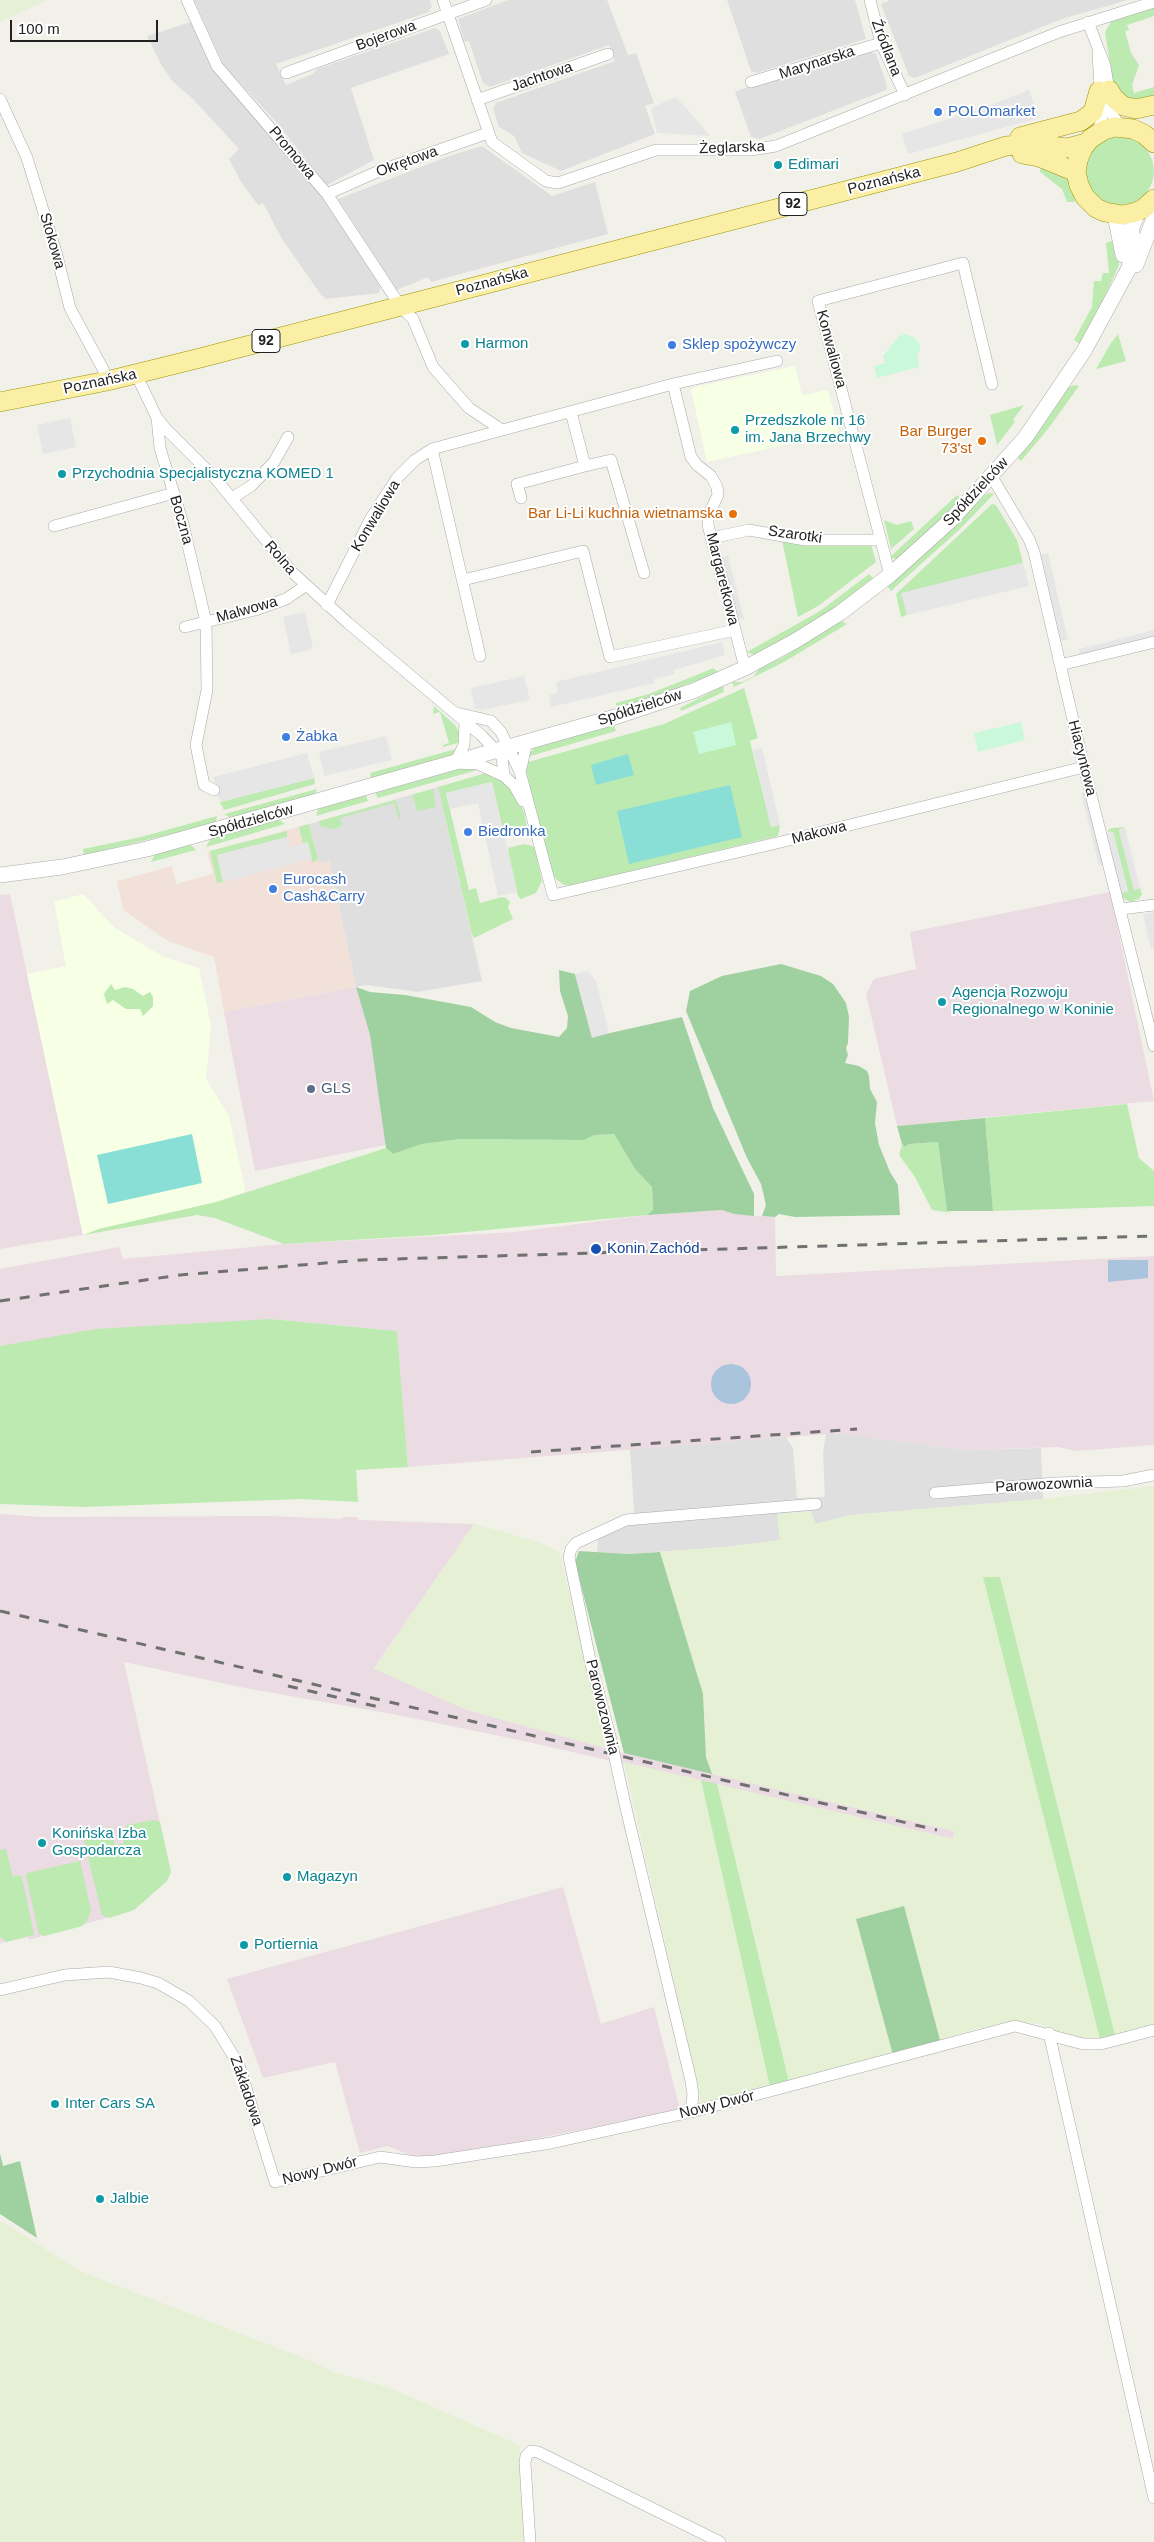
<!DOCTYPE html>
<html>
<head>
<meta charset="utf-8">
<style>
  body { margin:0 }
  #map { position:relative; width:1154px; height:2542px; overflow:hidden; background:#f2f1e9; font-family:Helvetica,sans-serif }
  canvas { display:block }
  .scale { position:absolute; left:10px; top:20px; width:148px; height:22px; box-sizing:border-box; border:2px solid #222; border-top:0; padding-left:6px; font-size:15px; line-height:18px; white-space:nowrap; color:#222; -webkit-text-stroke:4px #fff; paint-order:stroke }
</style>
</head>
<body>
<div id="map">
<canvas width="1154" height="2542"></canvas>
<div class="scale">100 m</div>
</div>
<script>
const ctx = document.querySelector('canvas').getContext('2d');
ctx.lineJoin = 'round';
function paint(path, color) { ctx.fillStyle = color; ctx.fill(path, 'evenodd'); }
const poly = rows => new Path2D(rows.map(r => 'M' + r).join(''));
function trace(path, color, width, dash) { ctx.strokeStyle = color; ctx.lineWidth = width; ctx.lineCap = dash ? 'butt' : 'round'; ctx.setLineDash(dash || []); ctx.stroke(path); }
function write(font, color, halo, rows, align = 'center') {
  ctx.font = font + ' Helvetica,sans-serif'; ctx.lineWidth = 4; ctx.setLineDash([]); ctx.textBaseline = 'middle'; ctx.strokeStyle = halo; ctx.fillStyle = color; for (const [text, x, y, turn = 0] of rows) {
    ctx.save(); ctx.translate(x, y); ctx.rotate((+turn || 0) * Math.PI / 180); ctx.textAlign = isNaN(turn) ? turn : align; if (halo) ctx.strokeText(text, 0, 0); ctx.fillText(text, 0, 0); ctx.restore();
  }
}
paint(poly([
  [194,0,430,0,432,6,429,12,276,64,286,85,313,74,317,69,435,28,440,31,449,54,351,88,374,160,327,185,276,122,223,64],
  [508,0,607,0,628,55,636,53,654,103,645,106,655,134,561,171,522,153,514,136,499,127,493,108,496,103,615,61,609,45,490,87,483,83,469,41,464,42,458,19],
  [727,0,855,0,866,39,757,73,751,71],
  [890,0,1128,0,1062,19,915,78,909,76,881,4],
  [194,21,214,65,211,68,321,192,381,286,379,293,326,299,321,295,282,239,263,203,258,205,241,182,229,159,239,149,193,99,173,82,162,66,147,36],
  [867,50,876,54,887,85,886,90,760,139,751,137,735,92,765,80],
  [482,146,552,196,595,182,608,234,431,282,428,277,397,290,338,199,449,156],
  [438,787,482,981,418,992,366,985,356,987,329,861,320,863,318,860,309,824],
  [841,1433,962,1450,1041,1448,1043,1499,851,1515,815,1524,811,1511,778,1514,780,1540,725,1547,629,1554,597,1552,598,1537,616,1528,635,1524,630,1449,786,1437,793,1448,797,1498,825,1497,823,1453,826,1434]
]), '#e0dfdf');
paint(poly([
  [309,824,318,860,320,863,329,861,356,987,224,1012,214,957,168,941,123,910,117,881,172,866,176,884,213,874,207,852]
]), '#f2e1d9');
paint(poly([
  [1110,892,1154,1101,897,1126,866,994,874,979,916,969,910,932],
  [10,894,83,1235,0,1249,0,895],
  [356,987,370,1035,386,1145,255,1171,224,1012],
  [722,1210,734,1214,775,1217,776,1276,1154,1256,1154,1445,1075,1451,1058,1447,962,1450,841,1433,408,1467,397,1331,270,1319,38,1340,0,1346,0,1269,119,1247,123,1259,284,1244,515,1232,647,1215],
  [0,1514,43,1517,270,1516,340,1519,344,1517,357,1517,359,1520,474,1524,374,1668,467,1710,624,1753,954,1831,954,1839,524,1741,392,1714,245,1688,124,1662,171,1872,167,1881,134,1910,29,1940,28,1937,0,1943],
  [563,1887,601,2024,654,2007,680,2110,514,2143,418,2158,387,2146,360,2153,335,2062,263,2078,227,1979]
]), '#ebdbe3');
paint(poly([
  [795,366,802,395,828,390,839,433,707,462,691,390,695,387],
  [83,894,115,928,164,957,199,968,211,1026,206,1079,229,1116,245,1189,244,1192,216,1202,99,1229,83,1235,27,974,66,966,54,902]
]), '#f7ffe5');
paint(poly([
  [0,0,47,0,0,22],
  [1154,1486,1154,2025,1115,2035,1000,1578,984,1577,1100,2039,1084,2040,1063,2035,1040,2024,1017,2022,975,2029,940,2040,904,1906,856,1919,893,2055,789,2082,717,1784,953,1839,954,1831,712,1774,706,1757,703,1694,660,1552,725,1547,780,1540,777,1514,811,1511,815,1524,851,1515,1043,1499],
  [474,1524,539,1542,559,1552,609,1749,467,1710,374,1669],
  [624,1762,701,1780,770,2087,702,2105],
  [0,2220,80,2271,311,2361,336,2373,390,2388,519,2445,527,2542,0,2542]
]), '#e6f0d5');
paint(poly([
  [1154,7,1154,16,1127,25,1129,30,1125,31,1131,53,1139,65,1132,85,1134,93,1154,87,1154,95,1130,101,1113,84,1105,32,1112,20],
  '1086 171a34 34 0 1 1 68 0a34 34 0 1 1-68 0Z',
  [1042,161,1055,168,1071,182,1077,197,1074,202,1067,202,1062,189,1040,172],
  [1117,239,1119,265,1097,314,1080,344,1074,340,1092,307,1094,281,1101,281,1103,273,1109,273,1106,243],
  [1118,334,1126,361,1096,369,1111,343],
  [1075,385,1079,386,1048,429,1021,461,1018,458,1069,387],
  [1024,405,1013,420,1015,422,997,445,990,415],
  [990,493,994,494,960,529,891,591,887,586,985,495],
  [957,495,962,499,949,512,900,557,895,559,890,557],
  [992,504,996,505,1017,540,1023,563,902,593,907,615,901,617,896,594],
  [884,520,897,525,911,521,914,529,891,549],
  [782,540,871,544,876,562,818,606,798,617],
  [869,574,874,579,824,616,755,655,747,652,820,611],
  [841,621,847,624,784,662,734,687,732,682,742,682,753,677,760,668,782,658],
  [714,668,718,673,617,710,616,703,649,694],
  [723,686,724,692,681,711,680,708],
  [744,688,758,738,750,741,771,827,780,825,778,836,573,885,564,885,557,880,552,873,525,767,528,767,528,762,664,724],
  [434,706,456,726,459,733,458,743,443,747,443,745,449,743,440,712,433,714],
  [614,725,616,731,527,757,534,748],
  [459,748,452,756,371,779,370,773],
  [463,768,481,769,378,798,375,793],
  [486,773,505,782,517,797,524,812,527,828,519,834,508,837,504,835,492,782,446,793,469,890,476,888,480,903,502,897,506,898,510,902,508,907,513,919,474,938,472,935,438,787],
  [314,778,315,784,224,810,220,802],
  [317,789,314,796,232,819,224,814],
  [433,789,436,807,417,811,413,796,414,794],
  [366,795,368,801,316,816,318,809],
  [396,800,401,818,399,819,394,803,340,818,342,826,334,829,322,827,319,823,319,821],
  [217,816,216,822,213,824,84,855,83,849,141,837],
  [279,820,285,824,206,847,210,839],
  [309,824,318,860,312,862,307,842,303,844,299,827],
  [1125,827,1119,830,1134,890,1140,888,1142,894,1139,899,1130,902,1123,898,1122,893,1128,891,1113,832,1106,831,1112,828],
  [287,831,287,837,217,855,223,882,217,883,210,851],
  [524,844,533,846,535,849,542,881,536,893,521,899,518,896,508,851,508,848],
  [191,845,196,850,151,862,155,854],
  [111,984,115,990,125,987,133,989,143,996,150,992,153,997,153,1006,143,1016,140,1009,126,1009,113,1000,107,1004,104,994],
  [1127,1104,1139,1158,1154,1171,1154,1206,993,1211,985,1118],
  [614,1134,635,1169,652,1187,653,1210,647,1215,434,1235,284,1244,215,1218,197,1215,83,1235,99,1229,216,1202,386,1148,393,1154,422,1144,460,1139,584,1140,594,1135],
  [938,1142,947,1211,952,1213,932,1210,915,1177,899,1155,902,1144,905,1147,909,1144],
  [270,1319,397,1331,408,1467,356,1470,358,1502,301,1499,83,1507,0,1504,0,1346,96,1329],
  [983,1577,1000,1577,1115,2035,1100,2039],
  [701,1780,717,1784,789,2082,770,2087],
  [154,1820,160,1822,171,1872,167,1881,134,1910,109,1918,102,1915,84,1840,87,1835,92,1831,111,1827,115,1845,124,1843,122,1833,128,1833,126,1825],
  [6,1849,13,1877,20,1875,22,1877,34,1935,6,1942,0,1936,0,1850],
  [80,1861,91,1911,87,1921,82,1926,75,1928,44,1936,39,1934,26,1876,27,1873]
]), '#bdeab1');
paint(poly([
  [781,964,821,976,833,984,846,1003,849,1017,848,1043,846,1048,848,1055,845,1063,859,1066,867,1071,869,1076,870,1089,877,1102,875,1123,879,1145,890,1172,898,1185,900,1215,795,1217,779,1214,775,1217,762,1216,766,1205,761,1184,747,1158,686,1011,690,991,722,976],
  [559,970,575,974,592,1037,682,1017,713,1108,754,1194,754,1216,734,1214,722,1210,647,1215,653,1210,652,1187,635,1169,614,1134,594,1135,584,1140,460,1139,422,1144,393,1154,386,1148,370,1035,356,987,370,992,405,995,471,1007,495,1022,511,1028,559,1037,567,1028,568,1016,560,991],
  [985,1118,993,1211,947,1211,938,1142,909,1144,905,1147,902,1144,897,1126],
  [579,1551,629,1554,660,1552,703,1694,706,1757,712,1774,624,1753,575,1562],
  [904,1906,940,2040,893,2055,856,1919],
  [0,2153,3,2166,20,2161,37,2238,0,2214]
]), '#9fd09f');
paint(poly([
  [906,334,915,338,920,345,920,350,917,355,919,367,877,378,874,366,885,363,883,356,899,336],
  [731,722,736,745,699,754,693,732],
  [1021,722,1025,740,978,752,974,733]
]), '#c9f9da');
paint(poly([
  [628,754,634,775,596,785,591,765],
  [730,785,742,837,629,864,617,811],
  [192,1134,202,1183,108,1204,97,1155]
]), '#89dfd6');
paint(poly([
  [1029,90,1039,118,908,154,902,134,980,109],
  [676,97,687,109,710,136,657,133,651,108],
  [70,418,76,447,43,454,37,425],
  [1048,553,1068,640,1060,641,1041,555],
  [728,555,744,619,738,620,722,557],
  [1023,563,1029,586,907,615,901,593],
  [305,612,313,649,291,654,283,617],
  [1154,630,1154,637,1080,656,1079,649],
  [722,642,725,655,674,670,675,674,654,679,654,683,551,707,549,695,558,693,556,682],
  [524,676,530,700,481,710,475,709,471,688],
  [386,736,392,760,324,776,319,752],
  [762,748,780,825,771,827,753,750],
  [307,753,314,778,220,802,213,777],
  [492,782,517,892,498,896,478,803,450,809,446,793],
  [1087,791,1104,865,1099,866,1081,793],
  [1125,828,1140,888,1134,890,1119,830],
  [1113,832,1128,891,1122,893,1106,833],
  [287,837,290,847,308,842,312,859,223,882,217,855],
  [1154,912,1154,949,1151,949,1143,915],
  [588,971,596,981,609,1033,592,1038,575,974]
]), '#e6e6e6');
paint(poly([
  [1108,1260,1148,1260,1148,1278,1108,1282],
  '711 1384a20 20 0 1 1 40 0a20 20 0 1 1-40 0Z'
]), '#abc4de');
const minor = poly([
  [187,0,217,66,327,194,401,307,413,319,433,367,469,408,502,430],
  [443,0,492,142,546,181,558,183,656,150,751,150,776,146,1059,32,1154,2],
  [870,0,881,43,905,95],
  [1088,22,1105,66,1113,116,1121,127],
  [1098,54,1102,118,1098,133],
  [286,73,486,0],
  [751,82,881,43],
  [0,99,27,158,56,252,70,308,103,369,107,381],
  [477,100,608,54],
  [327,194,379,171,488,133],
  [136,374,157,418,166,429,215,478,292,572,348,623,481,735,502,757,504,776],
  [673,384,691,457,697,465,711,476,717,487,718,495,708,516,708,525,745,668],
  [571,412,585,466,611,460,644,573],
  [157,418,160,448,183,524,206,622,207,690,196,745,204,785,214,790],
  [432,449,480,656],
  [992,477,1029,539,1034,552,1084,767,1154,1046],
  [232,498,251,486,274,462,288,437],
  [521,498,517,484,585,466],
  [54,526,174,493],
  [711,538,749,530,805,540,880,540],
  [890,575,818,301,963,263,992,384],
  [463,580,583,551,610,657,735,630],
  [327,605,371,518,397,478,415,460,432,449,673,384,777,361],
  [185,627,255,610,286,599,305,586],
  [1060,665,1154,642],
  [457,713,491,721,501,732,520,772,553,895,781,842,1084,767],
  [465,723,464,745,455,763,478,764,504,776,514,785,523,801],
  [520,772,527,742],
  [1121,909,1154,905],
  [935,1493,1055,1483,1123,1481,1154,1475],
  [0,1990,65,1975,109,1972,141,1978,158,1983,189,2001,215,2026,239,2065,275,2182,380,2157,416,2162,435,2161,551,2143,691,2112,1015,2026,1083,2044,1101,2044,1154,2030],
  [1049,2033,1154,2498],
  [691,2112,693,2095,691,2081,625,1804,611,1740,590,1660,569,1557,571,1549,576,1543,626,1520,816,1504],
  [530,2542,525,2463,526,2456,531,2451,538,2452,720,2542]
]);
const tertiary = poly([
  [1115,215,1123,255],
  [1136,265,1154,218],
  [0,875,62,867,147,849,615,717,693,691,745,668,795,641,840,613,890,575,952,519,1025,438,1084,351,1128,270,1132,259,1132,227,1138,211]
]);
const primary = poly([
  [1109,90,1114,98,1123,106,1136,109,1154,105],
  [1020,137,1081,121,1093,112,1099,91],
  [1154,143,1144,134,1133,129,1115,127,1104,130,1090,139,1083,148,1078,160,1076,172,1079,185,1085,197,1096,208,1105,212,1121,215,1133,213,1143,209,1154,199],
  [1022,154,1039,157,1076,172],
  [0,402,107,381,200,358,957,162,1006,146,1029,144,1068,148,1086,143]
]);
trace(minor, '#a9a9a9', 12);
trace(tertiary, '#a9a9a9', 16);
trace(primary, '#9d9602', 20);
trace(minor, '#fff', 11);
trace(tertiary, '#fff', 15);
trace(primary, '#fbeea5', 19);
trace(poly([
  [0,1301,180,1275,362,1260,1154,1236],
  [531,1452,857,1429],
  [0,1611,937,1830],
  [288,1686,383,1708]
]), '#707070', 3, [10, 10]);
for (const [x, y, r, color] of [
  [938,112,5,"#3f7fe0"],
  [778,165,5,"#0f9aa8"],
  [465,344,5,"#0f9aa8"],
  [672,345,5,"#3f7fe0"],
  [735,430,5,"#0f9aa8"],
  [982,441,5,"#e8710a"],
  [62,474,5,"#0f9aa8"],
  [733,514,5,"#e8710a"],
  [286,737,5,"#3f7fe0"],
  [468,832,5,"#3f7fe0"],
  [273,889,5,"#3f7fe0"],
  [942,1002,5,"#0f9aa8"],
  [311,1089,5,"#5c6f8a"],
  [596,1249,6,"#1a4fb4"],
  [42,1843,5,"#0f9aa8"],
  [287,1877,5,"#0f9aa8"],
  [244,1945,5,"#0f9aa8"],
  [55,2104,5,"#0f9aa8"],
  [100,2199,5,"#0f9aa8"]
]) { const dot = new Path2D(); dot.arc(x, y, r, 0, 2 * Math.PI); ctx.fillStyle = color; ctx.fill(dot); trace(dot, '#fff', 2); }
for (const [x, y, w] of [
  [793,204,28],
  [266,341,28]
]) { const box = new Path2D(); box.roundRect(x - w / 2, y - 11.5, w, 23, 4); ctx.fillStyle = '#fff'; ctx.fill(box); trace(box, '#222', 1); }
write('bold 14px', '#222', null, [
  ["92",793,204],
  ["92",266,341]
]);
write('15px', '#222', '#fff', [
  ["Bojerowa",386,36,-20],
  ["Źródlana",886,48,69],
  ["Marynarska",817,63,-18],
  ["Jachtowa",542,77,-19],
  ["Żeglarska",732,148,-2],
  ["Promowa",292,153,50],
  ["Okrętowa",407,162,-20],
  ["Poznańska",884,181,-14],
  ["Stokowa",52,241,74],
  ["Poznańska",492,282,-15],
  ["Konwaliowa",831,349,75],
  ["Poznańska",100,382,-12],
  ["Spółdzielców",976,492,-47],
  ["Konwaliowa",376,516,-59],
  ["Boczna",181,520,74],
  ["Szarotki",795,535,8],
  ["Rolna",280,558,49],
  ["Margaretkowa",722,579,76],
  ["Malwowa",247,610,-16],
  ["Spółdzielców",640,708,-18],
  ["Hiacyntowa",1082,758,76],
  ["Spółdzielców",251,821,-16],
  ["Makowa",819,833,-14],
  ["Parowozownia",1044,1485,-3],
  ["Parowozownia",602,1707,76],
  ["Zakładowa",246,2091,71],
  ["Nowy Dwór",717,2105,-14],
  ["Nowy Dwór",320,2171,-14]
]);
write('15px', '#366cbe', '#fff', [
  ["POLOmarket",948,112],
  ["Sklep spożywczy",682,345],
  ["Żabka",296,737],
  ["Biedronka",478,832],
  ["Eurocash",283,880],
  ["Cash&Carry",283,897]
], 'left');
write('15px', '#0d838f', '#fff', [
  ["Edimari",788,165],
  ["Harmon",475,344],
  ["Przedszkole nr 16",745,421],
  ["im. Jana Brzechwy",745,438],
  ["Przychodnia Specjalistyczna KOMED 1",72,474],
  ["Agencja Rozwoju",952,993],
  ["Regionalnego w Koninie",952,1010],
  ["Konińska Izba",52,1834],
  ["Gospodarcza",52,1851],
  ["Magazyn",297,1877],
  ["Portiernia",254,1945],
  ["Inter Cars SA",65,2104],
  ["Jalbie",110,2199]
], 'left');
write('15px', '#c56008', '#fff', [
  ["Bar Burger",972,432],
  ["73'st",972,449],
  ["Bar Li-Li kuchnia wietnamska",723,514]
], 'right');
write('15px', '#4e5e75', '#fff', [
  ["GLS",321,1089]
], 'left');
write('15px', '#164399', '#fff', [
  ["Konin Zachód",607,1249]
], 'left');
</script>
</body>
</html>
